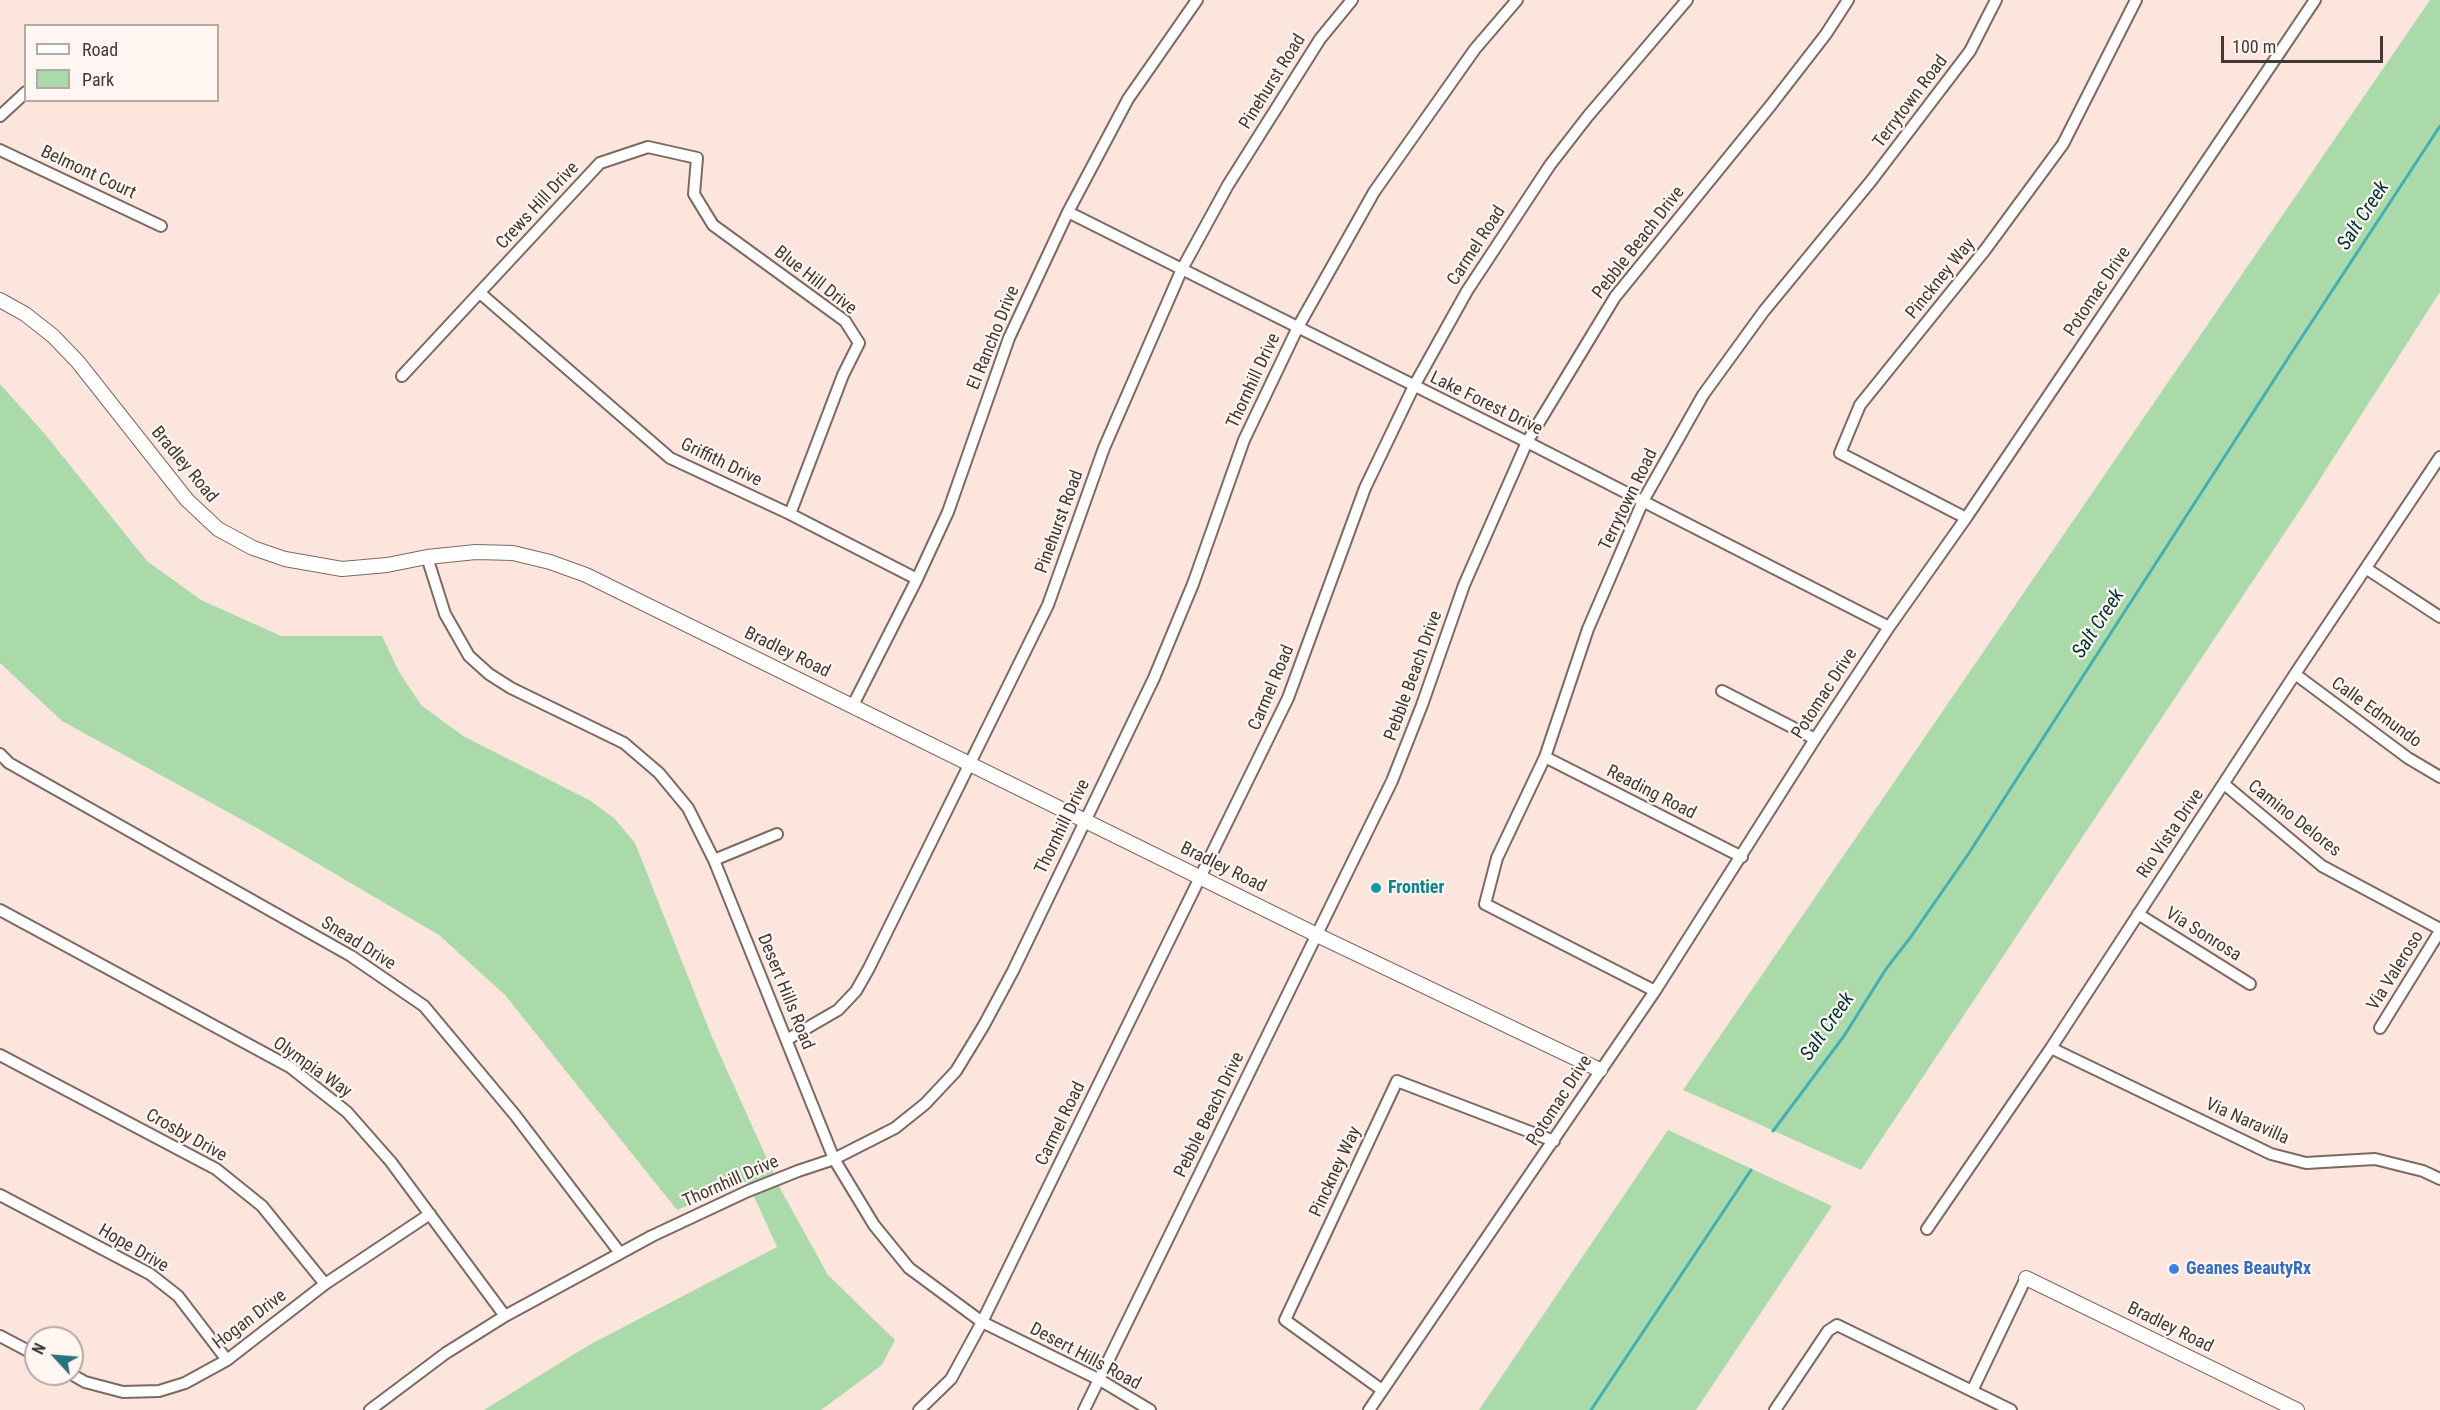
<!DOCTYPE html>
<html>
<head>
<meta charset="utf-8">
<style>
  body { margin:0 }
  #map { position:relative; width:2440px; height:1410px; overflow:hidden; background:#fce5dc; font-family:"Roboto Condensed",sans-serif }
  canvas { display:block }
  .legend { position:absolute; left:24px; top:24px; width:195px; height:78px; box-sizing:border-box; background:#fff6f2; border:2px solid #b3aaa6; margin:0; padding:8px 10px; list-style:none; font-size:18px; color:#423935 }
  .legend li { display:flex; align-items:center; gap:12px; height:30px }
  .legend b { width:30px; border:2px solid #b3aaa6 }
  .north { position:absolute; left:24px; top:1326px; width:60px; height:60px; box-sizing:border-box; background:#fff6f2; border:2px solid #b3aaa6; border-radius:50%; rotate:296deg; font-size:16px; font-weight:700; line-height:24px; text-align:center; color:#423935 }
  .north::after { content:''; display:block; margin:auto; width:21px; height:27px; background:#2c6f81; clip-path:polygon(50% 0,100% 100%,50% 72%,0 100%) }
  .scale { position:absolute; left:2221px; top:36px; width:162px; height:27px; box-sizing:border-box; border:3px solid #423935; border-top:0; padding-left:8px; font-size:18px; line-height:21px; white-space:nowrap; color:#423935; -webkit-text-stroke:4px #fff6f2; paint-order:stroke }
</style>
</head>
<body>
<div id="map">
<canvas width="2440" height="1410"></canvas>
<ul class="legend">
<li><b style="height:8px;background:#fff"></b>Road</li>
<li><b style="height:16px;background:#abdaaa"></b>Park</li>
</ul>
<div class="north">N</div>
<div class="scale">100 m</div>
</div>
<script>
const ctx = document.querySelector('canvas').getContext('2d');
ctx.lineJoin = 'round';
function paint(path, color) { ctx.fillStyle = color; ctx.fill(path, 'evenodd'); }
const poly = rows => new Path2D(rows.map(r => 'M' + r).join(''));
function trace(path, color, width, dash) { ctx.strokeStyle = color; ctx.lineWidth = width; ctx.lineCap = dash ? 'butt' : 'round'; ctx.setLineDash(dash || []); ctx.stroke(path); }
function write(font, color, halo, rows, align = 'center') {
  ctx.font = font + ' "Roboto Condensed",sans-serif'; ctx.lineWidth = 4.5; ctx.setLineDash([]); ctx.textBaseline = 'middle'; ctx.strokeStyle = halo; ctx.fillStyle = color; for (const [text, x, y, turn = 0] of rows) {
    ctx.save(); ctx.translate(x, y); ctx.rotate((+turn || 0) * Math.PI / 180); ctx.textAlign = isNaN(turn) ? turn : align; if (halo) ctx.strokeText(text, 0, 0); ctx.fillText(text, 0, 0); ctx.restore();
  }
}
paint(poly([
  [2430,0,2440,0,2440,292,2304,504,1861,1170,1683,1090],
  [0,384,44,433,147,561,201,600,281,636,382,636,399,672,421,705,463,736,591,801,615,819,635,843,712,1037,781,1190,828,1275,895,1340,882,1365,821,1410,484,1410,589,1345,777,1247,747,1181,677,1210,505,995,439,935,257,828,62,721,0,663],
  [1668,1130,1832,1206,1696,1410,1479,1410]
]), '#abdaaa');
trace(poly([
  [1773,1131,1844,1036,1886,969,1910,938,1969,853,2292,352,2440,126],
  [1591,1410,1751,1170]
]), '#44afb1', 3);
const minor = poly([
  [0,116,26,92],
  [0,150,161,226],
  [1068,212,1527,442,1889,627],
  [480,293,670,458,790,514,917,579],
  [402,376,600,163,648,147,697,158,694,194,713,225,845,321,859,343,843,375,790,514],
  [1966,518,1840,453,1860,405,1985,250,2063,144,2136,0],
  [427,557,445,614,469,656,489,674,511,688,624,743,659,773,688,808,714,860,834,1159,874,1225,909,1268,982,1322,1100,1380,1150,1410],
  [2367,569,2440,617],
  [2295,674,2408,758,2440,777],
  [1722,691,1815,739],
  [853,705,917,579,948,512,1009,338,1068,212,1128,99,1197,0],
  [0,754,9,763,351,956,424,1006,515,1115,620,1253],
  [1545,757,1742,857],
  [2224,784,2322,866,2440,929],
  [714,860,777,834],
  [0,910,290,1067,347,1112,391,1162,505,1316],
  [2138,914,2250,984],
  [1655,991,1485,904,1497,858,1545,757,1588,629,1643,501,1703,395,1764,311,1871,181,1970,51,1996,0],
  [2380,1028,2440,931],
  [788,1039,838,1010,856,991,869,968,1048,605,1104,448,1182,269,1228,185,1320,39,1352,0],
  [2051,1048,2271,1154,2306,1163,2375,1159,2423,1171,2440,1179],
  [0,1055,216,1169,262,1206,325,1284],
  [0,1195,150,1274,178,1296,227,1360],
  [1927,1229,2051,1048,2295,674,2440,457],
  [0,1336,36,1355],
  [71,1374,85,1382,123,1392,159,1391,185,1383,227,1360,325,1284,430,1214],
  [1382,1390,1285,1320,1397,1081,1554,1141],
  [1972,1391,2026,1278],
  [370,1410,446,1353,505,1316,652,1236,748,1191,798,1171,834,1159,895,1128,925,1104,956,1071,984,1025,1013,971,1154,678,1193,584,1244,440,1298,327,1374,192,1475,49,1517,0],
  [919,1410,951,1379,982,1322,1288,698,1365,488,1414,386,1467,291,1550,165,1588,116,1687,0],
  [1084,1410,1392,781,1422,705,1464,585,1527,442,1615,297,1771,105,1826,34,1848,0],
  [1369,1410,1655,991,1815,739,1889,627,1966,518,2315,0],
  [1775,1410,1828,1331,1837,1325,2011,1410]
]);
const tertiary = poly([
  [0,300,25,314,53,336,78,362,187,500,218,529,253,548,285,559,342,569,387,565,427,557,476,552,513,553,550,562,586,575,1317,935,1600,1070],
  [2026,1278,2297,1410]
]);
trace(minor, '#7d6961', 14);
trace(tertiary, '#7d6961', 16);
trace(minor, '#fff', 10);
trace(tertiary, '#fff', 14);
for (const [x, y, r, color] of [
  [1376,888,6,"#0f9aa8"],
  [2174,1269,6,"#3f7fe0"]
]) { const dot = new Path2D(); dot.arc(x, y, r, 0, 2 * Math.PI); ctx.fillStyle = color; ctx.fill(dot); trace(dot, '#fff6f2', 2); }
write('18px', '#423935', '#fff6f2', [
  ["Pinehurst Road",1273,82,-58],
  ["Terrytown Road",1911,102,-53],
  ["Belmont Court",88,173,25],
  ["Crews Hill Drive",538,206,-47],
  ["Pebble Beach Drive",1639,243,-52],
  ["Carmel Road",1477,246,-57],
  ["Pinckney Way",1941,279,-51],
  ["Blue Hill Drive",815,281,38],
  ["Potomac Drive",2098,292,-56],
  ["El Rancho Drive",994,338,-68],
  ["Thornhill Drive",1254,381,-65],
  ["Lake Forest Drive",1486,404,26],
  ["Griffith Drive",721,463,26],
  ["Bradley Road",184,465,50],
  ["Terrytown Road",1629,500,-64],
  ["Pinehurst Road",1060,522,-70],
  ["Bradley Road",787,653,26],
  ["Pebble Beach Drive",1414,676,-70],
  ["Carmel Road",1272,688,-67],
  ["Potomac Drive",1825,694,-57],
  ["Calle Edmundo",2376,713,36],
  ["Reading Road",1651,793,27],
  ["Camino Delores",2294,819,38],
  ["Thornhill Drive",1063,827,-64],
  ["Rio Vista Drive",2171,834,-56],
  ["Bradley Road",1223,868,26],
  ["Via Sonrosa",2203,935,32],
  ["Snead Drive",358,944,32],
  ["Via Valeroso",2396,971,-58],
  ["Desert Hills Road",785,992,68],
  ["Olympia Way",312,1068,35],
  ["Potomac Drive",1560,1101,-57],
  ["Pebble Beach Drive",1210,1115,-64],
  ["Via Naravilla",2247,1122,24],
  ["Carmel Road",1061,1124,-64],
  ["Crosby Drive",186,1136,29],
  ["Pinckney Way",1336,1172,-65],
  ["Thornhill Drive",731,1182,-24],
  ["Hope Drive",133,1249,30],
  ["Hogan Drive",250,1320,-37],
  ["Bradley Road",2170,1328,26],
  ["Desert Hills Road",1085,1357,28]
]);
write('bold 18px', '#0d838f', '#fff6f2', [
  ["Frontier",1388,888]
], 'left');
write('bold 18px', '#366cbe', '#fff6f2', [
  ["Geanes BeautyRx",2186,1269]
], 'left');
write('italic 20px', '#003435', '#fff6f2', [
  ["Salt Creek",2364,216,-57],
  ["Salt Creek",2099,624,-57],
  ["Salt Creek",1828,1027,-55]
]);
</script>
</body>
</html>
